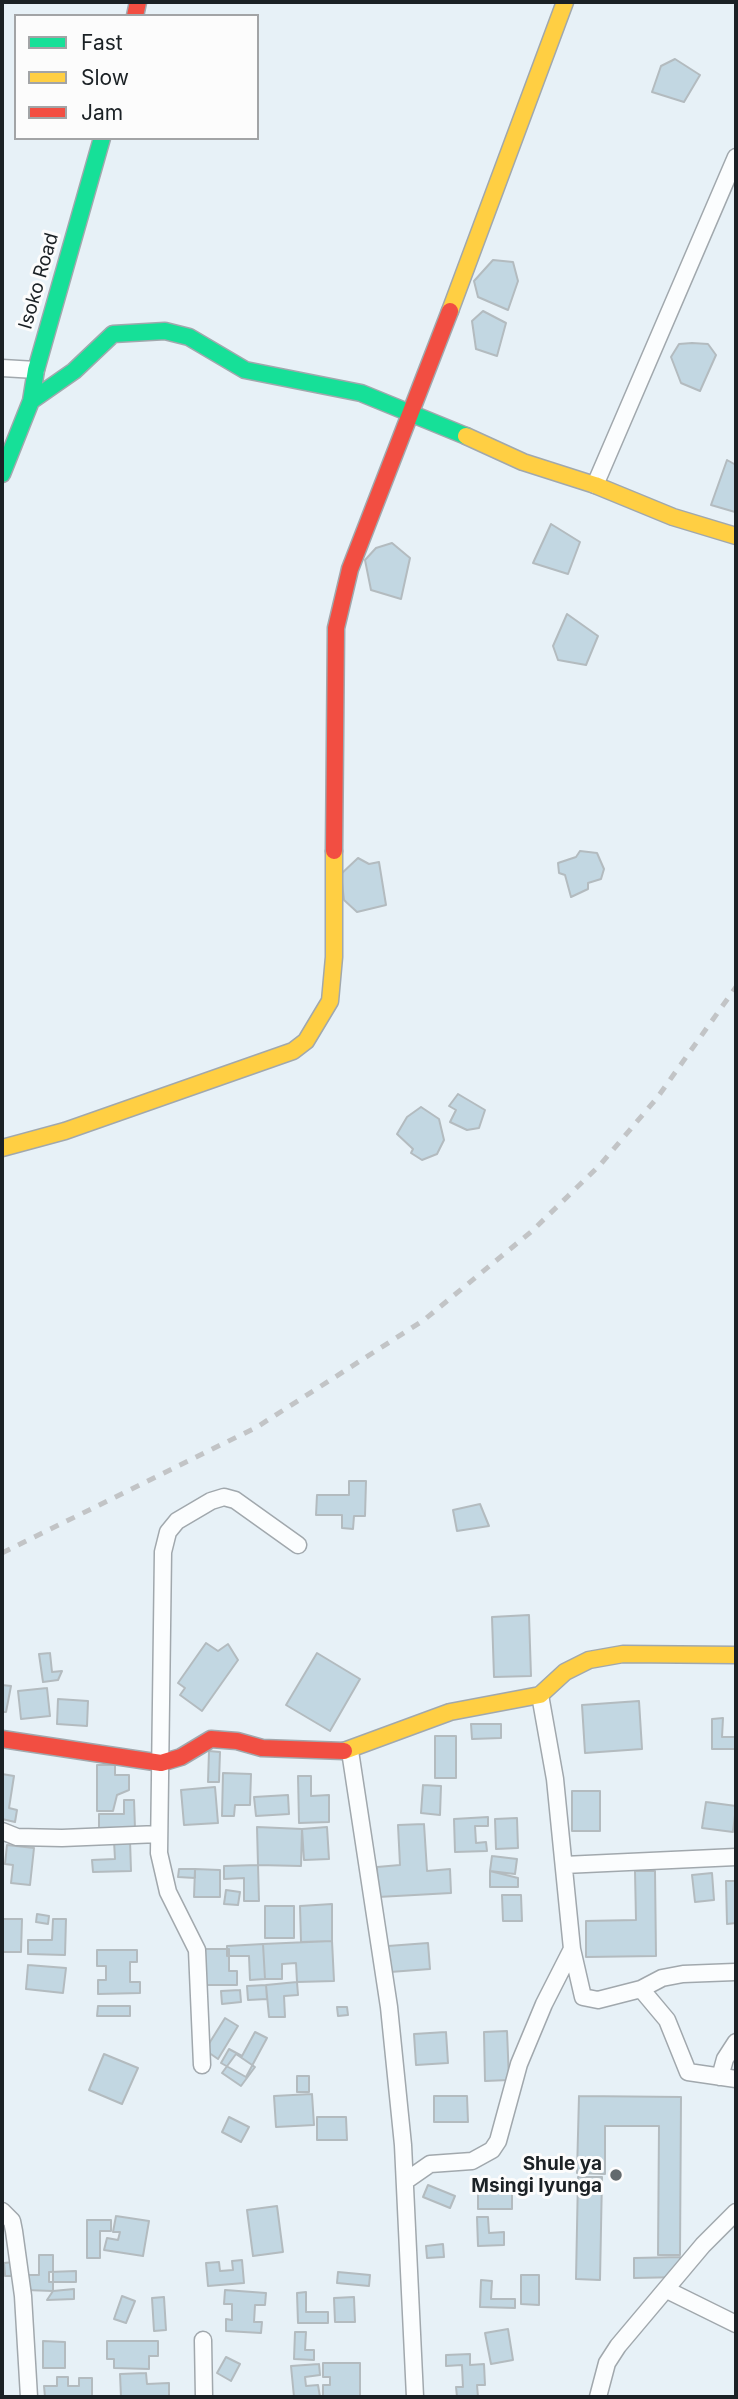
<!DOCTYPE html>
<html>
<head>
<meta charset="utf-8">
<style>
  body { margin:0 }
  #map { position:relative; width:738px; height:2399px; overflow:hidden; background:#e7f1f7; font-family:Inter,sans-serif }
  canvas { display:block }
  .frame { position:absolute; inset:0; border:4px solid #1b2125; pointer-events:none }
  .legend { position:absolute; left:14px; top:14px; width:245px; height:126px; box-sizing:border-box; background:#fcfcfc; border:2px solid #a2a4a6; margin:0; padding:9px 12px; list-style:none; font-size:21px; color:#1b2125 }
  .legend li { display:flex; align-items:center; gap:14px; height:35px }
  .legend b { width:35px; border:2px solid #a2a4a6 }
</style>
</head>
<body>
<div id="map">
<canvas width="738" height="2399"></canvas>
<div class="frame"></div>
<ul class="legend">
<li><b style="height:9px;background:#16e098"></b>Fast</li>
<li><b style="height:9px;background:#ffcf43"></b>Slow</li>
<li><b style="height:9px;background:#f24e42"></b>Jam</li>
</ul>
</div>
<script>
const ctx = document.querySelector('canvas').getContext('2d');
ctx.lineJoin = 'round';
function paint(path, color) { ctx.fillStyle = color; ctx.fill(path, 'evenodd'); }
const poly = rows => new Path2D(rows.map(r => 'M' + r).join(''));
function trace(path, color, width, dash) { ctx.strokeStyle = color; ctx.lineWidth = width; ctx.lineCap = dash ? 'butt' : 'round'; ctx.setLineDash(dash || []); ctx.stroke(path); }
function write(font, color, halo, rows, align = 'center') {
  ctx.font = font + ' Inter,sans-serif'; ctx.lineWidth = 6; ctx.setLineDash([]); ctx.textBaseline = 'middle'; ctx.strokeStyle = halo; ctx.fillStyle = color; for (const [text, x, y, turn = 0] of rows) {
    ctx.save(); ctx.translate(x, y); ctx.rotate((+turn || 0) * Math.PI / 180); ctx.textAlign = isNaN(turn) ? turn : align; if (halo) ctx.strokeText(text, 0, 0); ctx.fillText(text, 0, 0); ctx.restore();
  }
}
const building = poly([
  [675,59,700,75,684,102,652,92,661,66,675,59],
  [493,260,513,262,518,281,508,310,478,297,474,281,493,260],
  [483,311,506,323,497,356,476,349,472,321,483,311],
  [692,343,708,344,716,355,700,391,681,383,671,357,679,344,692,343],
  [727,460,736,465,735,512,711,505,727,460],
  [551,524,580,542,568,574,533,563,551,524],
  [392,543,410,558,401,599,371,590,365,560,376,548,392,543],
  [567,614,598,636,586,665,558,660,553,646,567,614],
  [580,851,597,853,604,869,601,879,588,883,588,889,571,897,565,875,559,873,558,863,576,857,580,851],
  [358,858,369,864,379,862,386,905,357,912,344,900,341,874,358,858],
  [458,1094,485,1110,479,1128,467,1130,450,1122,456,1110,449,1106,458,1094],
  [421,1107,439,1119,444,1140,437,1154,422,1160,411,1153,413,1149,397,1134,407,1117,421,1107],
  [349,1481,366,1481,365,1516,354,1516,353,1529,342,1528,342,1515,316,1515,317,1495,349,1495,349,1481],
  [480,1504,489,1526,457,1531,453,1510,480,1504],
  [529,1615,531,1676,494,1677,492,1617,529,1615],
  [206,1643,218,1651,228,1644,238,1660,202,1711,180,1695,185,1688,178,1683,206,1643],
  [50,1653,52,1672,62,1671,58,1680,43,1682,39,1654,50,1653],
  [317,1653,360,1679,330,1731,286,1705,317,1653],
  [2,1685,11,1686,6,1712,2,1712,2,1685],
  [47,1688,50,1716,21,1719,18,1691,47,1688],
  [58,1699,88,1701,87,1726,57,1724,58,1699],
  [639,1701,642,1749,585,1753,582,1705,639,1701],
  [723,1718,722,1737,736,1737,736,1749,712,1749,712,1719,723,1718],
  [471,1724,501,1724,501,1738,472,1739,471,1724],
  [435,1736,456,1736,456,1778,435,1778,435,1736],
  [209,1751,220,1752,219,1782,208,1782,209,1751],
  [97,1765,115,1765,115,1775,129,1775,129,1790,117,1795,113,1811,97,1811,97,1765],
  [223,1773,251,1774,250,1805,235,1805,234,1816,222,1816,223,1773],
  [2,1774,14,1776,9,1808,17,1810,15,1822,2,1819,2,1774],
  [298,1776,311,1776,311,1796,329,1795,329,1822,299,1823,298,1776],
  [423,1785,441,1786,440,1815,421,1813,423,1785],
  [215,1787,218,1823,184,1825,181,1790,215,1787],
  [572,1791,600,1791,600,1831,572,1831,572,1791],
  [288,1795,289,1814,256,1816,254,1797,288,1795],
  [124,1800,134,1800,135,1829,99,1830,99,1814,124,1814,124,1800],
  [706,1802,736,1806,733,1832,702,1828,706,1802],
  [488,1817,488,1826,475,1826,476,1843,486,1842,487,1851,455,1852,454,1819,488,1817],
  [517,1818,518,1848,496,1849,495,1819,517,1818],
  [424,1824,427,1871,450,1869,451,1893,378,1897,377,1867,400,1865,398,1825,424,1824],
  [257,1827,302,1829,301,1866,258,1865,257,1827],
  [327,1827,329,1859,304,1860,302,1829,327,1827],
  [130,1840,131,1871,93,1872,92,1860,115,1859,114,1841,130,1840],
  [7,1845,34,1848,30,1885,11,1883,13,1865,5,1864,7,1845],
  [492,1856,517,1859,515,1874,490,1871,492,1856],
  [258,1865,259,1901,244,1901,244,1878,224,1879,224,1866,258,1865],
  [179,1869,195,1869,195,1878,178,1877,179,1869],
  [195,1869,220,1870,220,1897,194,1897,195,1869],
  [490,1871,518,1878,518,1887,490,1887,490,1871],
  [635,1871,655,1871,656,1956,586,1957,586,1921,636,1920,635,1871],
  [712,1873,714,1900,695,1902,692,1875,712,1873],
  [726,1881,736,1881,736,1923,727,1924,726,1881],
  [226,1890,240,1892,238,1905,224,1904,226,1890],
  [502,1895,521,1895,522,1921,503,1921,502,1895],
  [332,1904,332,1941,301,1942,300,1906,332,1904],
  [265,1906,294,1906,294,1938,265,1938,265,1906],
  [37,1914,49,1916,48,1924,36,1922,37,1914],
  [2,1919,22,1919,21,1952,2,1952,2,1919],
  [53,1919,66,1919,65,1955,28,1954,28,1940,52,1940,53,1919],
  [332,1941,334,1981,297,1982,296,1963,282,1964,282,1979,265,1979,263,1944,332,1941],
  [428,1943,430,1969,390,1972,388,1946,428,1943],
  [263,1944,265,1979,250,1980,249,1956,227,1956,227,1946,263,1944],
  [204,1949,229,1949,229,1971,237,1971,237,1985,204,1985,204,1949],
  [97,1950,137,1950,137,1962,130,1962,130,1982,140,1982,140,1993,98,1994,98,1980,106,1980,106,1966,97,1966,97,1950],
  [28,1965,66,1968,63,1993,26,1989,28,1965],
  [297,1982,298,1995,284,1996,285,2017,269,2017,266,1985,297,1982],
  [266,1985,267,1999,248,2000,247,1986,266,1985],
  [240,1990,241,2002,222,2004,221,1991,240,1990],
  [98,2006,130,2006,130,2016,97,2016,98,2006],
  [337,2007,347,2007,348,2015,338,2016,337,2007],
  [225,2018,238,2026,218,2059,205,2050,225,2018],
  [507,2031,509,2080,485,2081,484,2032,507,2031],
  [255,2032,267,2038,246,2077,221,2063,229,2049,242,2056,255,2032],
  [446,2032,448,2063,416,2065,414,2034,446,2032],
  [104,2054,138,2068,122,2104,89,2090,104,2054],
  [236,2054,255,2067,241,2086,222,2073,236,2054],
  [297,2076,309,2076,309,2092,297,2092,297,2076],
  [312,2094,314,2125,276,2127,274,2096,312,2094],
  [434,2096,467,2096,468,2122,434,2122,434,2096],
  [579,2096,681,2097,680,2255,658,2255,659,2126,605,2126,605,2174,577,2173,579,2096],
  [229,2117,249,2127,241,2142,222,2132,229,2117],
  [317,2117,346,2117,347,2140,317,2140,317,2117],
  [578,2177,602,2177,600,2280,576,2279,578,2177],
  [478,2182,512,2182,512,2209,478,2209,478,2182],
  [428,2185,455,2196,450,2208,423,2197,428,2185],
  [277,2206,283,2252,253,2256,247,2210,277,2206],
  [116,2216,149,2221,143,2256,104,2250,107,2238,118,2240,120,2232,113,2232,116,2216],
  [477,2217,488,2217,489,2233,504,2232,504,2245,478,2246,477,2217],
  [87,2220,111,2220,111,2231,100,2231,100,2258,87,2258,87,2220],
  [443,2244,444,2257,427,2258,426,2246,443,2244],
  [39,2255,53,2255,53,2291,26,2290,26,2275,39,2275,39,2255],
  [680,2257,681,2277,634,2278,634,2258,680,2257],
  [242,2260,244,2283,208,2286,206,2263,219,2262,220,2271,233,2270,232,2261,242,2260],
  [14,2262,14,2276,5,2276,4,2263,14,2262],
  [76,2271,76,2282,49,2282,49,2272,76,2271],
  [338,2272,370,2275,369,2286,337,2283,338,2272],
  [521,2275,539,2275,539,2305,521,2304,521,2275],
  [481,2280,492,2281,491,2299,515,2299,515,2308,480,2307,481,2280],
  [74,2289,74,2299,47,2300,53,2291,74,2289],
  [225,2290,266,2293,265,2305,255,2305,254,2322,262,2322,261,2333,226,2331,226,2319,232,2320,232,2304,224,2304,225,2290],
  [306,2292,306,2312,328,2312,328,2323,298,2323,297,2293,306,2292],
  [122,2296,135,2301,126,2323,114,2319,122,2296],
  [164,2297,166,2330,154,2331,152,2298,164,2297],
  [354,2297,355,2322,335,2322,334,2298,354,2297],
  [508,2329,513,2360,491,2364,485,2333,508,2329],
  [295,2332,306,2332,305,2350,314,2350,314,2360,294,2359,295,2332],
  [43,2341,65,2342,65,2368,43,2368,43,2341],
  [107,2341,158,2341,158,2356,149,2356,149,2369,114,2368,114,2359,107,2359,107,2341],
  [470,2354,470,2365,484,2364,485,2385,477,2385,478,2397,457,2397,456,2387,463,2387,462,2365,446,2366,446,2355,470,2354],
  [226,2357,240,2364,231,2381,217,2373,226,2357],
  [323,2363,360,2363,360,2397,323,2397,323,2385,330,2385,330,2377,323,2377,323,2363],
  [319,2364,320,2375,305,2377,306,2386,318,2385,320,2397,294,2397,291,2366,319,2364],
  [146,2373,147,2384,169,2383,169,2397,121,2397,120,2374,146,2373],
  [57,2377,68,2377,68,2386,79,2386,79,2378,92,2378,92,2397,45,2397,44,2386,57,2386,57,2377]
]);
paint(building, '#c2d7e2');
trace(building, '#b3bbbf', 2);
const street = poly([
  [2,368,36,370],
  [595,485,736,157],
  [350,1751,389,2007,403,2145,415,2397],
  [2,1831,17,1837,62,1838,159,1834],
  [564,1865,736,1857],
  [572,1949,583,1997,598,2000,641,1989,667,2020,688,2072,736,2079],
  [641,1989,662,1978,683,1974,735,1972],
  [202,2065,197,1950,168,1892,159,1853,163,1552,168,1532,177,1521,211,1501,224,1497,235,1500,298,1545],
  [720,2077,725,2059,736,2042],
  [407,2180,430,2164,472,2161,492,2150,498,2141,519,2064,544,2004,572,1949,555,1779,540,1695],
  [2,2211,12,2221,14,2231,23,2296,29,2397],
  [667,2290,736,2324],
  [203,2340,204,2397],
  [598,2397,607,2363,618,2346,703,2245,736,2212]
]);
const fast = poly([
  [31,401,74,371,113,334,165,331,189,337,245,370,361,393,466,436],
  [2,474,31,401,36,370,102,138]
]);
const slow = poly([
  [450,311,565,2],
  [466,436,523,462,595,485,673,517,736,536],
  [2,1148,65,1131,293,1051,306,1041,330,1001,334,957,334,851],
  [344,1751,450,1712,540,1695,565,1672,589,1660,623,1654,736,1655]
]);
const jam = poly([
  [135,16,138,2],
  [334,851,336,628,350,569,450,311],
  [2,1739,161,1763,181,1757,211,1739,237,1741,262,1748,344,1751]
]);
trace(street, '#a1a8ad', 19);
trace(fast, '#a1a8ad', 19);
trace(slow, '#a1a8ad', 19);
trace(jam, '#a1a8ad', 19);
trace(street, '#fbfdfe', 16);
trace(fast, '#16e098', 16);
trace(slow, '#ffcf43', 16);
trace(jam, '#f24e42', 16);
trace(poly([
  [2,1553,257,1427,424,1320,532,1231,600,1165,657,1098,736,987]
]), '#c2c4c6', 5, [9, 9]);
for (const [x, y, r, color] of [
  [616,2175,7,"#626a6e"]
]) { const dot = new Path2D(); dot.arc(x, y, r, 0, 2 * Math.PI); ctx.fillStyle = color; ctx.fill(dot); trace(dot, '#fcfcfc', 2.5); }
write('19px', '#1b2125', '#fcfcfc', [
  ["Isoko Road",39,281,-74]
]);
write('bold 19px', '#1b2125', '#fcfcfc', [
  ["Shule ya",602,2164],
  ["Msingi Iyunga",602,2186]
], 'right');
</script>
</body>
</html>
